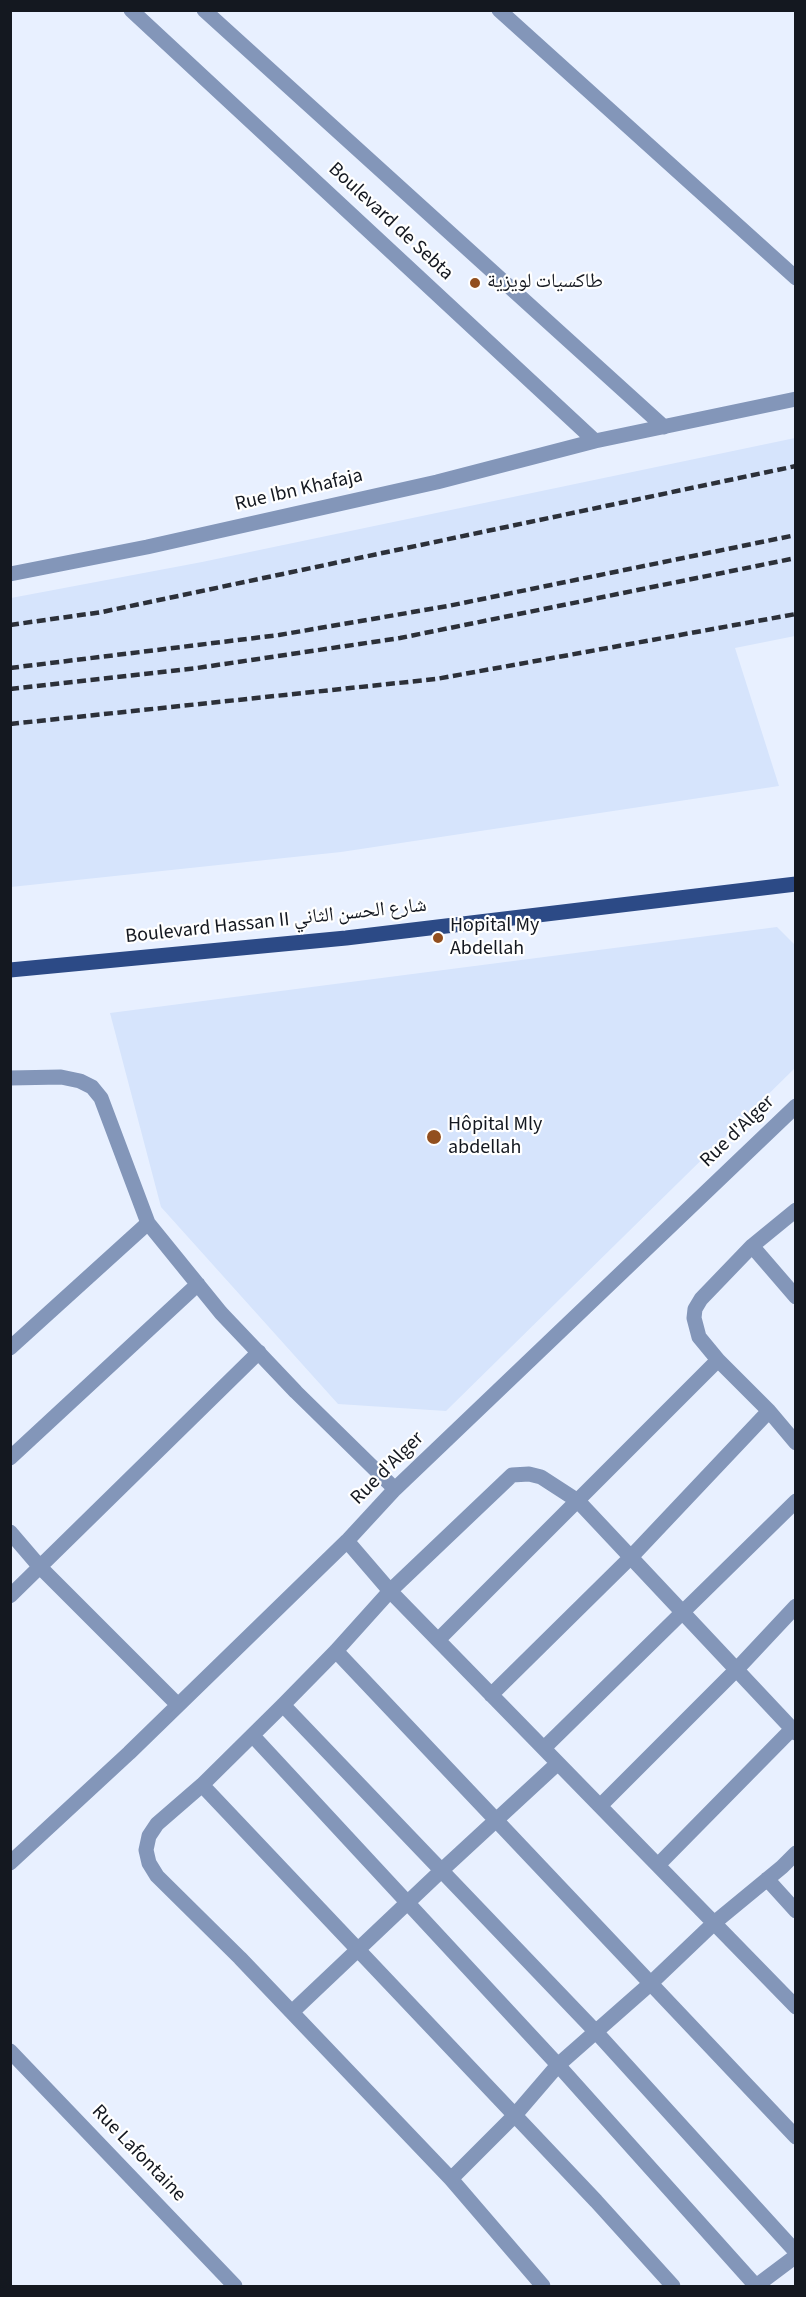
<!DOCTYPE html>
<html>
<head>
<meta charset="utf-8">
<style>
  body { margin:0 }
  #map { position:relative; width:806px; height:2297px; overflow:hidden; background:#e8f0ff; font-family:"Source Sans 3",sans-serif }
  canvas { display:block }
  .frame { position:absolute; inset:0; border:12px solid #141820; pointer-events:none }
</style>
</head>
<body>
<div id="map">
<canvas width="806" height="2297"></canvas>
<div class="frame"></div>
</div>
<script>
const ctx = document.querySelector('canvas').getContext('2d');
ctx.lineJoin = 'round';
function paint(path, color) { ctx.fillStyle = color; ctx.fill(path, 'evenodd'); }
const poly = rows => new Path2D(rows.map(r => 'M' + r).join(''));
function trace(path, color, width, dash) { ctx.strokeStyle = color; ctx.lineWidth = width; ctx.lineCap = dash ? 'butt' : 'round'; ctx.setLineDash(dash || []); ctx.stroke(path); }
function write(font, color, halo, rows, align = 'center') {
  ctx.font = font + ' "Source Sans 3","Noto Naskh Arabic",sans-serif'; ctx.lineWidth = 4.5; ctx.setLineDash([]); ctx.textBaseline = 'middle'; ctx.strokeStyle = halo; ctx.fillStyle = color; for (const [text, x, y, turn = 0] of rows) {
    ctx.save(); ctx.translate(x, y); ctx.rotate((+turn || 0) * Math.PI / 180); ctx.textAlign = isNaN(turn) ? turn : align; if (halo) ctx.strokeText(text, 0, 0); ctx.fillText(text, 0, 0); ctx.restore();
  }
}
paint(poly([
  [795,438,795,636,735,648,779,786,341,852,11,887,11,598,202,562],
  [777,927,795,945,795,1068,446,1411,338,1404,161,1207,110,1013]
]), '#d6e4fc');
trace(poly([
  [131,10,595,441],
  [204,10,664,427],
  [499,10,796,278],
  [10,574,147,547,437,482,595,441,796,399],
  [10,1078,61,1077,80,1081,92,1087,101,1098,148,1223,221,1313,296,1392,395,1489],
  [796,1210,752,1246,701,1299,695,1309,694,1318,699,1337,718,1360,769,1411,796,1443],
  [752,1246,796,1297],
  [10,1348,148,1223],
  [10,1458,198,1284],
  [10,1532,40,1567,178,1705],
  [347,1541,390,1591,796,2007],
  [10,1596,259,1352],
  [438,1640,718,1360],
  [336,1651,796,2137],
  [491,1695,631,1557,769,1411],
  [283,1705,597,2033,796,2252],
  [253,1736,558,2065,756,2286],
  [544,1748,796,1501],
  [202,1785,596,2201,673,2286],
  [600,1806,737,1669,796,1606],
  [10,1863,129,1753,347,1541,395,1489,796,1106],
  [658,1865,792,1729],
  [767,1879,796,1911],
  [292,2012,442,1870,558,1763],
  [10,2051,235,2286],
  [451,2179,515,2115,558,2065,650,1984,714,1923,782,1867,796,1853],
  [543,2286,451,2179,240,1958,157,1876,149,1863,146,1850,149,1836,157,1824,202,1785,283,1705,336,1651,390,1591,512,1475,529,1474,541,1477,578,1501,796,1733],
  [756,2286,796,2256]
]), '#8396b9', 15);
trace(poly([
  [10,970,346,938,796,884]
]), '#2c4a86', 15);
trace(poly([
  [10,625,102,612,796,466],
  [10,668,279,635,448,606,796,535],
  [10,689,197,668,400,638,796,558],
  [10,724,436,679,796,614]
]), '#2c3039', 4.5, [9, 4.5]);
for (const [x, y, r, color] of [
  [475,283,6,"#924f1f"],
  [438,938,6,"#924f1f"],
  [434,1137,8,"#924f1f"]
]) { const dot = new Path2D(); dot.arc(x, y, r, 0, 2 * Math.PI); ctx.fillStyle = color; ctx.fill(dot); trace(dot, '#fff', 2); }
write('20px', '#141820', '#fff', [
  ["Boulevard de Sebta",390,222,43],
  ["Rue Ibn Khafaja",299,491,-13],
  ["Boulevard Hassan II شارع الحسن الثاني",276,922,-6],
  ["Rue d'Alger",738,1132,-44],
  ["Rue d'Alger",388,1469,-45],
  ["Rue Lafontaine",138,2154,46]
]);
write('20px', '#141820', '#fff', [
  ["طاكسيات لويزية",487,283],
  ["Hopital My",450,927],
  ["Abdellah",450,950],
  ["Hôpital Mly",448,1126],
  ["abdellah",448,1149]
], 'left');
</script>
</body>
</html>
